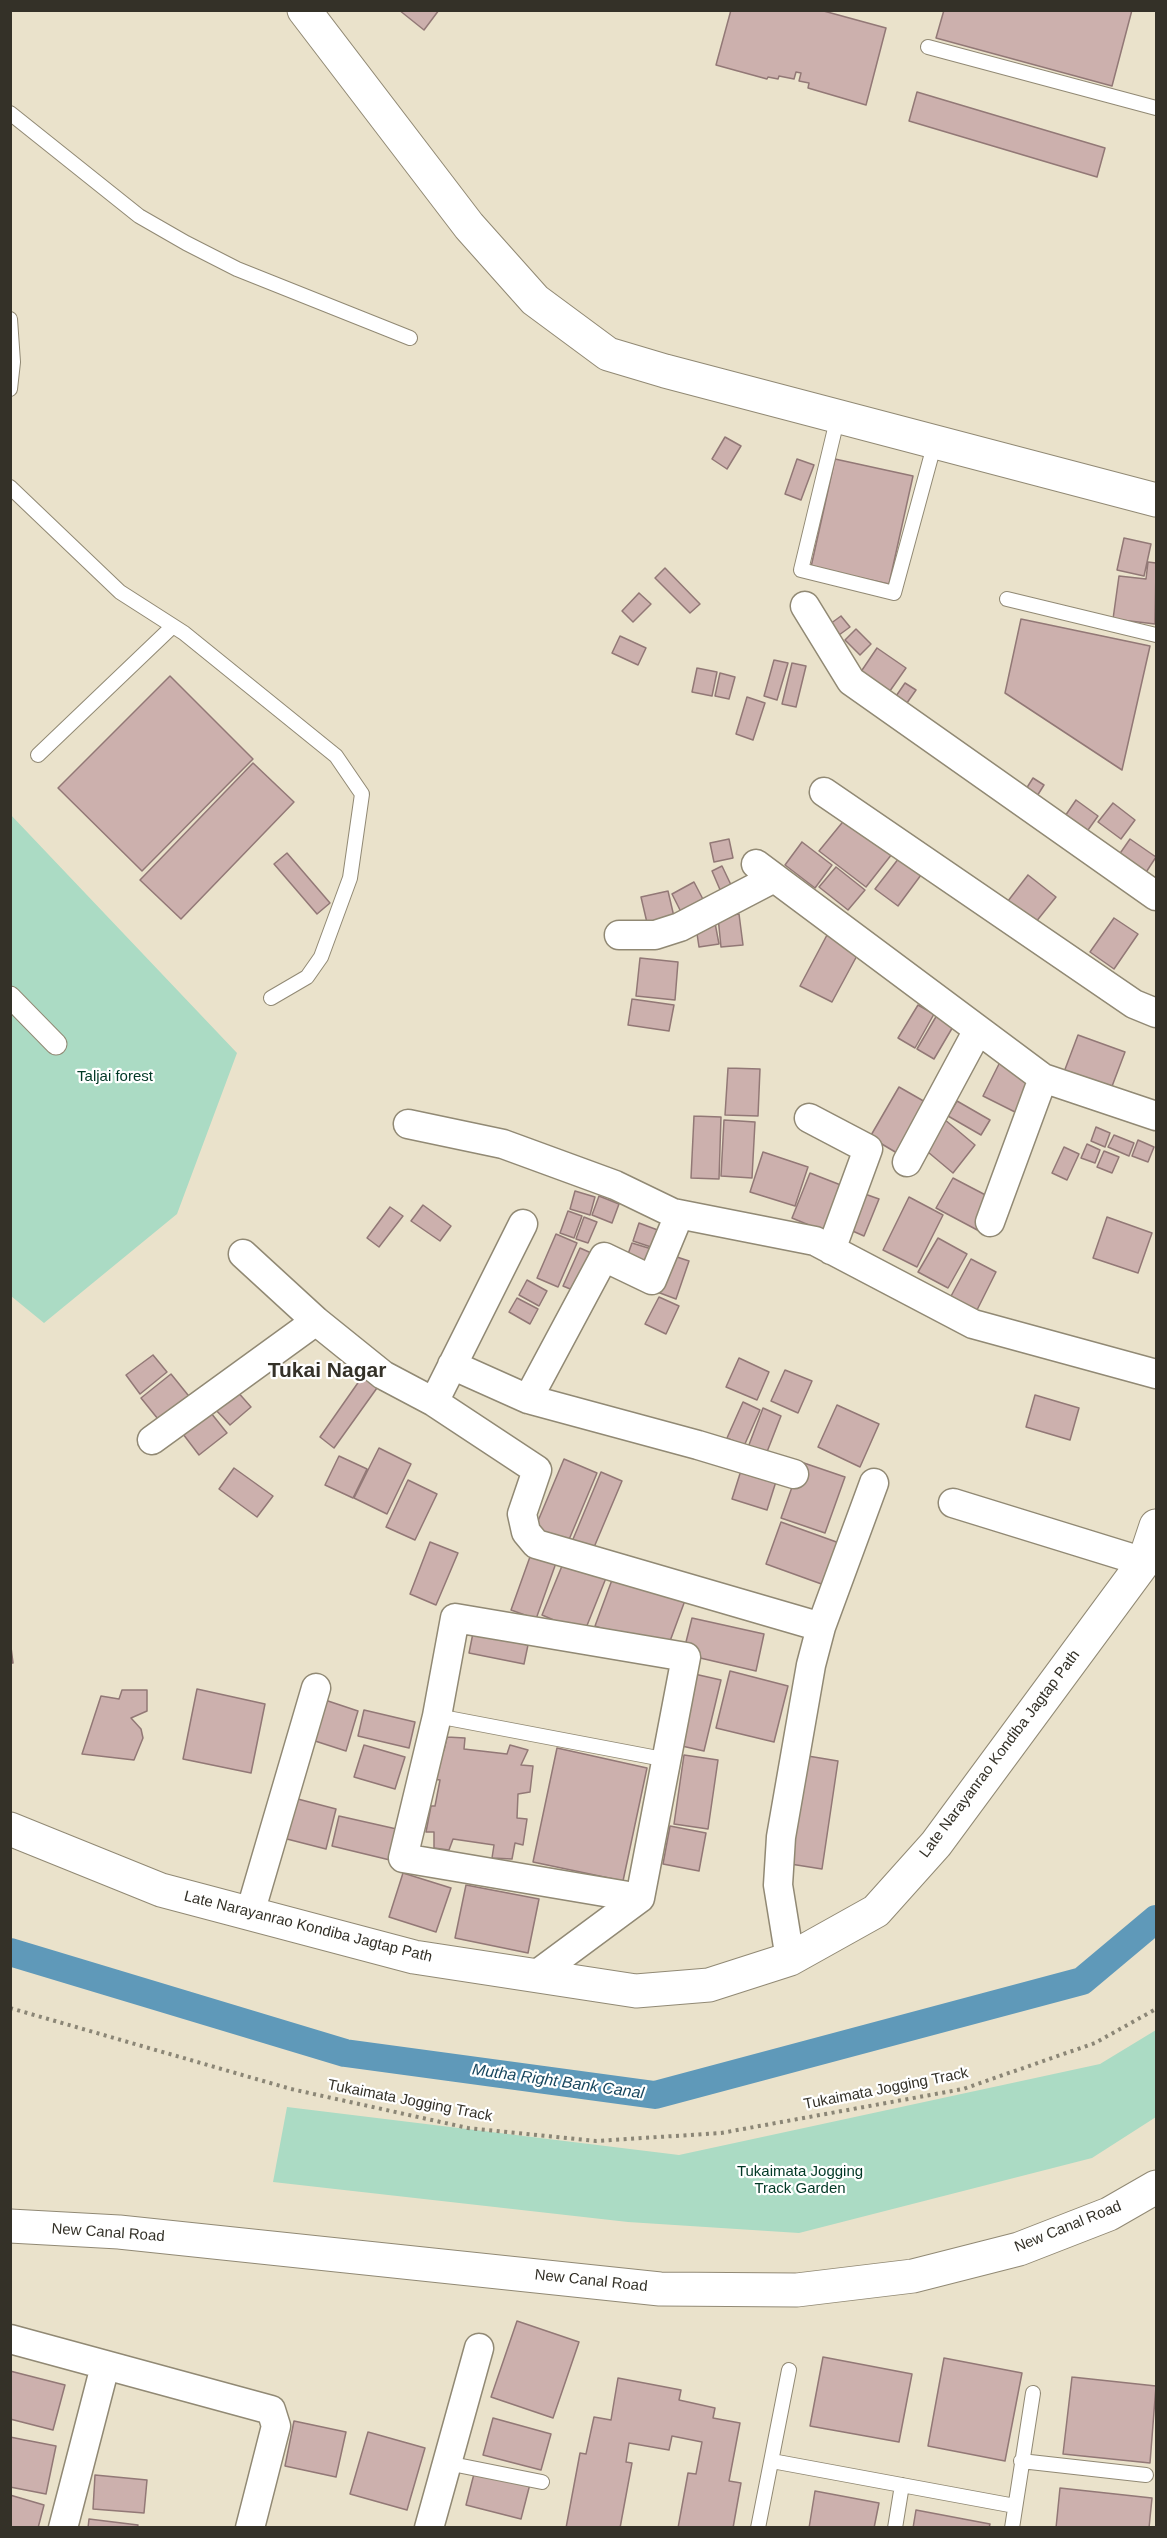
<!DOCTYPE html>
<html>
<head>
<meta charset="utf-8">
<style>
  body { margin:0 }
  #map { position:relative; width:1167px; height:2538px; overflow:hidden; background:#eae2cb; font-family:Arial,sans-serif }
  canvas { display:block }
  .frame { position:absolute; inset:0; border:12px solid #343128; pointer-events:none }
</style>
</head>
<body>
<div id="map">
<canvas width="1167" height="2538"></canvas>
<div class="frame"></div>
</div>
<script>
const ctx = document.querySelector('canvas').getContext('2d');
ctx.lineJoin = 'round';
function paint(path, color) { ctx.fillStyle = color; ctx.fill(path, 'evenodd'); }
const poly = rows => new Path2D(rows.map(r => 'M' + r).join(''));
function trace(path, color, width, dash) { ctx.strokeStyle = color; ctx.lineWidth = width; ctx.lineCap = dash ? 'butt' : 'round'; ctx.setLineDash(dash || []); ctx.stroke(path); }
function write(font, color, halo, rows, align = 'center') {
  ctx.font = font + ' Arial,sans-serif'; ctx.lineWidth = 4.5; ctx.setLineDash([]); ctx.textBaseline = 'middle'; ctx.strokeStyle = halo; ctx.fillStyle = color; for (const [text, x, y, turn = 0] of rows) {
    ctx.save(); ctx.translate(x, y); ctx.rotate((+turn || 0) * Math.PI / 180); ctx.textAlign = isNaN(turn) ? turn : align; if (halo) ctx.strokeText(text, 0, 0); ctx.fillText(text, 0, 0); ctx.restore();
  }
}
paint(poly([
  [10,814,237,1053,177,1214,44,1323,11,1296],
  [1156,2030,1156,2117,1092,2158,799,2233,628,2222,273,2182,287,2107,679,2155,1100,2064]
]), '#abdbc4');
trace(poly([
  [10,1952,345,2053,655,2095,1082,1981,1156,1919]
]), '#5f99b9', 28);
const building = poly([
  [399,10,439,10,424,30,399,10],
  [731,10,820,10,886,28,866,105,808,88,809,83,799,81,801,73,796,72,794,79,779,76,778,79,768,77,767,79,716,65,731,10],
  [944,10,1132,10,1112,86,936,38,944,10],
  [917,92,1105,148,1097,177,909,121,917,92],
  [725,437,741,446,727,469,712,459,725,437],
  [797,459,814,465,801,500,785,494,797,459],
  [835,459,913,476,889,584,811,567,835,459],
  [1124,538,1151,544,1144,576,1117,570,1124,538],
  [1148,562,1156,563,1155,624,1113,619,1119,576,1146,579,1148,562],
  [665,568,700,604,690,613,655,578,665,568],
  [639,593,651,604,633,622,622,611,639,593],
  [841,616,850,627,839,635,830,624,841,616],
  [1021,619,1150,646,1122,770,1005,693,1021,619],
  [856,629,871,644,860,655,845,640,856,629],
  [620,636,646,648,638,665,612,653,620,636],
  [877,648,906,668,885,698,856,679,877,648],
  [774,660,788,663,777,700,764,696,774,660],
  [792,663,806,666,796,707,782,704,792,663],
  [697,668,717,672,712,696,692,692,697,668],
  [720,673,735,677,729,699,715,696,720,673],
  [170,676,253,759,142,871,58,788,170,676],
  [905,683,916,690,902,710,892,702,905,683],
  [747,697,765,703,753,740,736,734,747,697],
  [253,763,294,802,181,919,140,880,253,763],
  [1033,778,1044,785,1032,804,1021,797,1033,778],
  [1076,800,1098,816,1083,837,1061,822,1076,800],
  [1113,803,1135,820,1121,839,1098,822,1113,803],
  [846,818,892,854,866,887,819,851,846,818],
  [729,839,733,858,714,862,710,843,729,839],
  [1130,839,1156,857,1141,880,1114,862,1130,839],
  [802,842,832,865,815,888,785,865,802,842],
  [287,853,330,903,317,914,274,864,287,853],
  [899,858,921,875,898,906,875,889,899,858],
  [722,866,732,887,721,892,712,871,722,866],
  [836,867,865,890,848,910,819,887,836,867],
  [1028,875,1056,897,1035,923,1008,901,1028,875],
  [694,882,707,907,684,918,672,894,694,882],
  [668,891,675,921,648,927,641,897,668,891],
  [739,914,743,945,721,947,718,917,739,914],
  [1114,918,1138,934,1114,969,1090,952,1114,918],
  [715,923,719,944,699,947,696,927,715,923],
  [827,935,859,952,832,1002,800,986,827,935],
  [640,958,678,962,675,1000,636,996,640,958],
  [632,999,674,1005,669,1031,628,1025,632,999],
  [918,1005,934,1014,915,1048,898,1038,918,1005],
  [937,1015,954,1025,934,1059,917,1049,937,1015],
  [1078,1035,1125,1052,1111,1089,1064,1072,1078,1035],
  [1000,1062,1038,1081,1021,1115,983,1096,1000,1062],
  [728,1068,760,1069,758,1116,725,1115,728,1068],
  [899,1087,934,1107,902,1156,870,1137,899,1087],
  [957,1101,990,1120,981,1135,948,1116,957,1101],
  [694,1116,721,1117,719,1179,691,1178,694,1116],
  [944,1119,975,1145,953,1173,922,1147,944,1119],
  [724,1120,755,1122,752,1178,721,1176,724,1120],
  [1096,1127,1110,1133,1105,1147,1091,1141,1096,1127],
  [1114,1135,1134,1143,1129,1156,1108,1147,1114,1135],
  [1138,1140,1154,1147,1148,1162,1132,1156,1138,1140],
  [1087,1144,1100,1150,1095,1163,1081,1158,1087,1144],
  [1064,1147,1079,1154,1067,1180,1052,1173,1064,1147],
  [1104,1151,1119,1157,1112,1173,1097,1167,1104,1151],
  [763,1152,808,1167,795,1206,750,1192,763,1152],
  [810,1173,851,1189,833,1235,792,1218,810,1173],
  [953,1178,997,1201,981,1232,936,1208,953,1178],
  [575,1191,595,1197,590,1215,570,1209,575,1191],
  [862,1193,879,1199,864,1236,848,1229,862,1193],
  [599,1196,619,1204,612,1223,592,1215,599,1196],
  [909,1197,943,1215,917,1267,883,1250,909,1197],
  [423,1205,451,1226,440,1241,411,1221,423,1205],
  [390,1207,403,1216,379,1247,367,1238,390,1207],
  [568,1211,582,1216,574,1238,560,1233,568,1211],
  [584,1217,597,1222,588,1243,576,1239,584,1217],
  [1107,1217,1152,1233,1138,1273,1093,1258,1107,1217],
  [639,1223,663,1232,657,1249,633,1241,639,1223],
  [556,1234,577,1243,558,1287,537,1278,556,1234],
  [938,1238,967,1254,948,1288,918,1272,938,1238],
  [632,1243,658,1251,651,1274,624,1265,632,1243],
  [580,1248,598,1256,582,1294,563,1286,580,1248],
  [665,1253,689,1261,676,1299,652,1290,665,1253],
  [971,1259,996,1272,976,1312,950,1298,971,1259],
  [527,1280,547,1291,539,1306,519,1295,527,1280],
  [659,1297,679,1306,666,1334,645,1324,659,1297],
  [517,1298,538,1309,530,1324,509,1312,517,1298],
  [153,1355,167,1372,140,1394,126,1375,153,1355],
  [739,1358,769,1372,757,1400,726,1387,739,1358],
  [785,1370,812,1381,798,1413,771,1401,785,1370],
  [171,1374,192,1400,162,1424,141,1398,171,1374],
  [362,1377,377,1388,334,1448,320,1437,362,1377],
  [236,1390,251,1407,230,1425,214,1408,236,1390],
  [1035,1395,1079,1408,1070,1440,1026,1427,1035,1395],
  [743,1402,760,1410,744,1446,727,1438,743,1402],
  [837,1405,879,1424,860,1467,818,1447,837,1405],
  [763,1408,781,1416,765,1457,747,1450,763,1408],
  [211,1413,227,1433,199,1455,183,1434,211,1413],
  [379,1448,411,1464,387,1514,354,1498,379,1448],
  [339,1456,367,1469,353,1498,325,1485,339,1456],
  [564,1459,597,1473,568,1542,535,1528,564,1459],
  [744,1461,779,1472,767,1510,732,1499,744,1461],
  [801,1462,845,1477,825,1533,781,1518,801,1462],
  [234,1468,273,1496,257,1517,219,1489,234,1468],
  [601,1472,622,1481,592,1552,571,1544,601,1472],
  [408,1480,437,1494,415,1540,386,1527,408,1480],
  [781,1522,842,1544,827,1586,766,1564,781,1522],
  [430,1542,458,1553,436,1605,410,1594,430,1542],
  [531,1554,556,1563,536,1619,511,1610,531,1554],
  [564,1561,606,1578,584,1633,542,1615,564,1561],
  [616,1569,687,1595,666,1652,595,1626,616,1569],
  [692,1618,764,1634,756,1671,683,1654,692,1618],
  [473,1633,528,1645,524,1664,469,1653,473,1633],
  [10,1639,13,1663,10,1663,10,1639],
  [730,1671,788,1686,774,1742,716,1728,730,1671],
  [690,1673,721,1680,704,1751,673,1744,690,1673],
  [197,1689,265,1704,251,1773,183,1759,197,1689],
  [122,1690,147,1690,147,1711,131,1718,141,1729,143,1738,134,1760,82,1754,101,1696,119,1699,122,1690],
  [325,1700,358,1711,346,1751,312,1740,325,1700],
  [364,1710,415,1722,409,1748,358,1736,364,1710],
  [447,1737,465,1738,464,1749,507,1754,510,1745,528,1750,521,1765,533,1766,530,1792,518,1794,517,1818,527,1819,523,1845,515,1843,512,1859,492,1858,494,1845,453,1839,449,1850,434,1848,434,1832,426,1832,431,1806,435,1806,440,1780,433,1779,437,1753,444,1750,447,1737],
  [364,1745,405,1757,395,1789,354,1777,364,1745],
  [557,1748,647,1768,623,1881,533,1862,557,1748],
  [684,1755,718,1760,708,1829,674,1824,684,1755],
  [802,1755,838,1761,822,1869,784,1863,802,1755],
  [294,1798,336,1809,326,1849,283,1838,294,1798],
  [339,1816,401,1830,394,1861,332,1846,339,1816],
  [670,1826,706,1833,699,1871,663,1864,670,1826],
  [403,1873,451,1888,436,1932,389,1917,403,1873],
  [466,1885,539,1899,528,1953,455,1938,466,1885],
  [517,2321,579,2342,553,2418,491,2397,517,2321],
  [823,2357,912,2374,899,2442,810,2426,823,2357],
  [944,2358,1022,2373,1005,2461,928,2446,944,2358],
  [10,2371,65,2385,53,2430,10,2419,10,2371],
  [1072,2377,1156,2386,1150,2463,1063,2454,1072,2377],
  [618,2378,681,2390,679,2400,715,2408,713,2418,740,2423,729,2481,741,2483,733,2528,678,2528,688,2473,696,2474,702,2442,672,2436,669,2450,629,2443,626,2462,632,2463,620,2528,566,2528,580,2453,586,2454,594,2417,611,2420,618,2378],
  [493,2418,551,2434,541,2470,483,2455,493,2418],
  [294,2421,346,2432,336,2477,285,2466,294,2421],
  [368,2432,425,2448,407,2510,350,2494,368,2432],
  [10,2437,56,2446,46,2494,10,2487,10,2437],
  [475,2470,530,2484,521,2519,466,2505,475,2470],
  [95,2475,147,2480,144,2513,93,2509,95,2475],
  [1060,2488,1152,2498,1149,2528,1056,2528,1060,2488],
  [815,2491,879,2503,874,2528,809,2528,815,2491],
  [10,2495,44,2505,38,2528,10,2528,10,2495],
  [916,2510,990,2524,989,2528,913,2528,916,2510],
  [89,2519,138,2525,137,2528,88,2528,89,2519]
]);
paint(building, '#ccb0ad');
trace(building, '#927876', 1.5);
const service = poly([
  [928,47,1156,108],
  [10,113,139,216,186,243,237,269,410,338],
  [10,319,13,362,10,389],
  [838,416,801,570,894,593,935,442],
  [10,487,120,592,184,633,336,756,362,794,350,878,321,957,307,977,271,998],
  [1007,599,1156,635],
  [38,755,173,626],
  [437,1716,668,1760],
  [772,2461,1015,2506],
  [1021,2461,1146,2475],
  [447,2463,542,2482],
  [758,2528,789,2370],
  [895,2528,902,2485],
  [1012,2528,1033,2393]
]);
const pedestrian = poly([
  [10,997,56,1044]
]);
const minor = poly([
  [805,606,851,681,1156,896],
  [824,792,1134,1004,1156,1013],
  [756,864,1043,1078,1156,1116],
  [619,935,655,935,680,927,774,878],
  [809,1118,868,1149,831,1250],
  [408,1124,503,1144,615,1185,673,1213,815,1241,973,1324,1156,1374],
  [907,1162,978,1030],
  [990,1222,1043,1078],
  [243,1254,316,1321,383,1375,434,1402,537,1470,522,1514,526,1532,536,1544,821,1627,811,1665,781,1837,778,1885,790,1959],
  [452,1365,528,1399,698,1445,794,1474],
  [528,1399,604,1257,652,1280,679,1215],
  [434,1402,523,1224],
  [152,1440,316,1321],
  [953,1503,1144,1562],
  [821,1627,874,1483],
  [250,1913,316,1688],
  [536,1975,640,1898,686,1657,455,1618,437,1716,403,1858,640,1898],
  [10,2339,271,2410,276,2426,250,2528],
  [63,2528,105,2366],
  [429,2528,479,2348]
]);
const tertiary = poly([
  [304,10,469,226,535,300,608,354,665,371,1156,500],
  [10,1829,161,1890,414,1957,636,1991,709,1985,790,1959,876,1911,936,1844,1144,1562,1156,1526],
  [10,2226,119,2232,660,2289,797,2290,913,2276,1019,2249,1109,2214,1156,2187]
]);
trace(service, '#918974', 16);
trace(pedestrian, '#918974', 23);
trace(minor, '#918974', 31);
trace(tertiary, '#918974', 35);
trace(poly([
  [10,2008,291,2089,468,2128,596,2141,721,2133,963,2089,1095,2043,1156,2009]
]), '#8b8676', 4, [3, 4.5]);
trace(service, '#fff', 14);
trace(pedestrian, '#fff', 21);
trace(minor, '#fff', 28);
trace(tertiary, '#fff', 33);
write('15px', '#003825', '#fff', [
  ["Taljai forest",115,1077],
  ["Tukaimata Jogging",800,2172],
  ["Track Garden",800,2189]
]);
write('15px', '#343128', '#fff', [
  ["Late Narayanrao Kondiba Jagtap Path",1000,1754,-53],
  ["Late Narayanrao Kondiba Jagtap Path",308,1927,14],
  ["Tukaimata Jogging Track",886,2089,-11],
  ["Tukaimata Jogging Track",410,2101,11],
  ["New Canal Road",1068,2227,-22],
  ["New Canal Road",108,2233,4],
  ["New Canal Road",591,2281,6]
]);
write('italic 16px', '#18475f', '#fff', [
  ["Mutha Right Bank Canal",558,2082,8]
]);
write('bold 21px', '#343128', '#fff', [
  ["Tukai Nagar",327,1371]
]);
</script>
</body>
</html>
